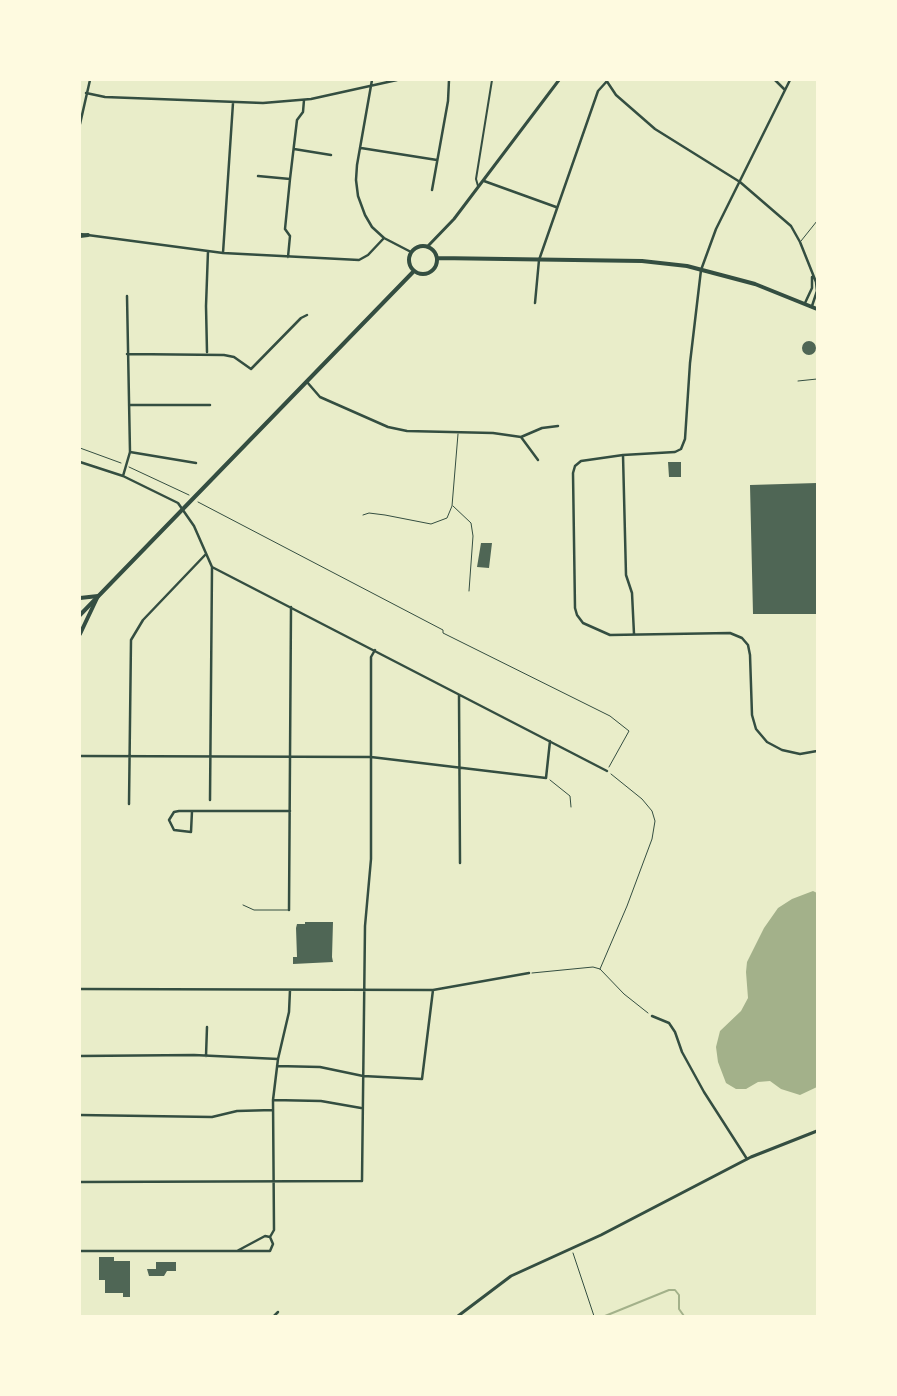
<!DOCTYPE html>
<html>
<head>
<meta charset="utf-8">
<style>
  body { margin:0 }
  #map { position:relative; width:897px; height:1396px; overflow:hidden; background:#e9edc9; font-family:"Fira Sans Condensed",sans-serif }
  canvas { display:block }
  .frame { position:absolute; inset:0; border:81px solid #fefae0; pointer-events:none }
</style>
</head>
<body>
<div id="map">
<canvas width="897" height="1396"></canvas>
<div class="frame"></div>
</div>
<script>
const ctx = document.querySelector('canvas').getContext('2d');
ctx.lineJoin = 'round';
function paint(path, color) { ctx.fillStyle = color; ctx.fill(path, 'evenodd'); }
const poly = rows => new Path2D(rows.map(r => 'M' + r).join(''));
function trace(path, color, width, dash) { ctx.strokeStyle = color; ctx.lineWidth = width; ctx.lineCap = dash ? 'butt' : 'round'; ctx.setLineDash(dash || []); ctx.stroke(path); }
paint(poly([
  [813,891,817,893,817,1087,800,1095,781,1089,770,1081,758,1082,746,1089,736,1089,726,1083,718,1062,716,1047,720,1031,741,1011,748,998,746,972,747,962,764,928,778,908,792,899]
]), '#a3b18a');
trace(poly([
  [605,1316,669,1290,675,1290,679,1295,679,1309,684,1316]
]), '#a3b18a', 2);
paint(poly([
  '802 348a7 7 0 1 1 14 0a7 7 0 1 1-14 0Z',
  [668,462,681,462,681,477,669,477],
  [817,483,817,614,753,614,750,485],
  [481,543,492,543,489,568,477,567],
  [305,922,333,922,332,957,333,962,293,964,293,957,297,957,296,928,297,924,305,924],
  [99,1257,114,1257,114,1261,130,1261,130,1297,123,1297,123,1293,105,1293,105,1280,99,1280],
  [156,1262,176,1262,176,1271,167,1271,164,1276,149,1276,147,1269,156,1269]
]), '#4f6655');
trace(poly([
  [80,448,121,463],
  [129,467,189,495],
  [198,502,443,630,443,633,610,716,629,731,609,767],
  [550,780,570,796,571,807],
  [600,969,627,906,652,839,655,821,652,811,642,799,611,774],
  [532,973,593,967,600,969,624,994,648,1013],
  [573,1253,594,1316]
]), '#344e41', 1);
trace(poly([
  [801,241,817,221],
  [798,381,817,379],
  [453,506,471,523,473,536,469,591],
  [363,515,369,513,385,515,431,524,447,518,452,506,458,434],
  [243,905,254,910,289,910]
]), '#344e41', 1);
trace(poly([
  [478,186,476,179,492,80]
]), '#344e41', 2);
trace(poly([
  [372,80,357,165,356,180,358,196,365,215,372,227,384,238,411,252],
  [606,80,616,95,655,129,740,182,791,226,800,242,816,282,817,291,812,306],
  [775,80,785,90],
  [790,80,716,229,701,270,690,363,685,439,681,449,675,452,623,455,581,461,575,466,573,473,575,608,577,615,583,623,610,635,730,633,742,638,748,645,750,655,752,715,756,729,767,742,782,750,800,754,817,751],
  [86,93,105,97,263,103,311,99,397,80],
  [80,124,90,80],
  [361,148,437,160],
  [294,149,331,155],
  [258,176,290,179],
  [484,181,556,207],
  [432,190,448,101,449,80],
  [80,234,223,253,359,260,368,255,384,238],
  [223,253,233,103],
  [288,257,290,236,285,229,290,179,297,120,303,112,304,100],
  [535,303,539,260,598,91,608,80],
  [805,303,812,288,812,277],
  [207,352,206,306,208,251],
  [127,354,224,355,234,357,251,369,301,318,307,315],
  [307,382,320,397,388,427,407,431,493,433,521,437,538,460],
  [129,405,210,405],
  [521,437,542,428,558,426],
  [130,452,196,463],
  [623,455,626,575,632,593,634,634],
  [80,462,123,476,178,503,194,526,212,567,607,771],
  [123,476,130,452,127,296],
  [459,695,460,863],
  [81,756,371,757,546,778,550,741],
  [210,800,212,567],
  [129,804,131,640,143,620,206,554],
  [192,811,191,832,174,830,169,820,174,812,179,811,290,811],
  [289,910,291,607],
  [80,989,433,990,529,973],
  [652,1016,669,1023,675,1032,682,1052,704,1092,747,1159],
  [80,1056,194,1055,278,1059],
  [206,1056,207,1027],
  [277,1066,320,1067,363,1076,422,1079,433,990],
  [273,1100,321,1101,361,1108],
  [80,1115,212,1117,237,1111,273,1110],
  [80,1182,362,1181,365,926,371,859,371,657,375,650],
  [270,1237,274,1230,273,1100,278,1059,289,1012,290,990],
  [80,1251,270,1251,273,1244,270,1237,265,1236,237,1251],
  [274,1316,278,1312]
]), '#344e41', 2.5);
trace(poly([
  [428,246,454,219,559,80],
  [458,1316,511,1276,601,1235,751,1157,817,1131]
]), '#344e41', 3);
trace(poly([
  '409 260a14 14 0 1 1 28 0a14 14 0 1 1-28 0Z',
  [437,258,642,261,687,266,755,284,817,309],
  [80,615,414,271]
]), '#344e41', 4);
trace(poly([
  [80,236,88,235],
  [80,598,98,596],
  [80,634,98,596]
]), '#344e41', 4);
</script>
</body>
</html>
